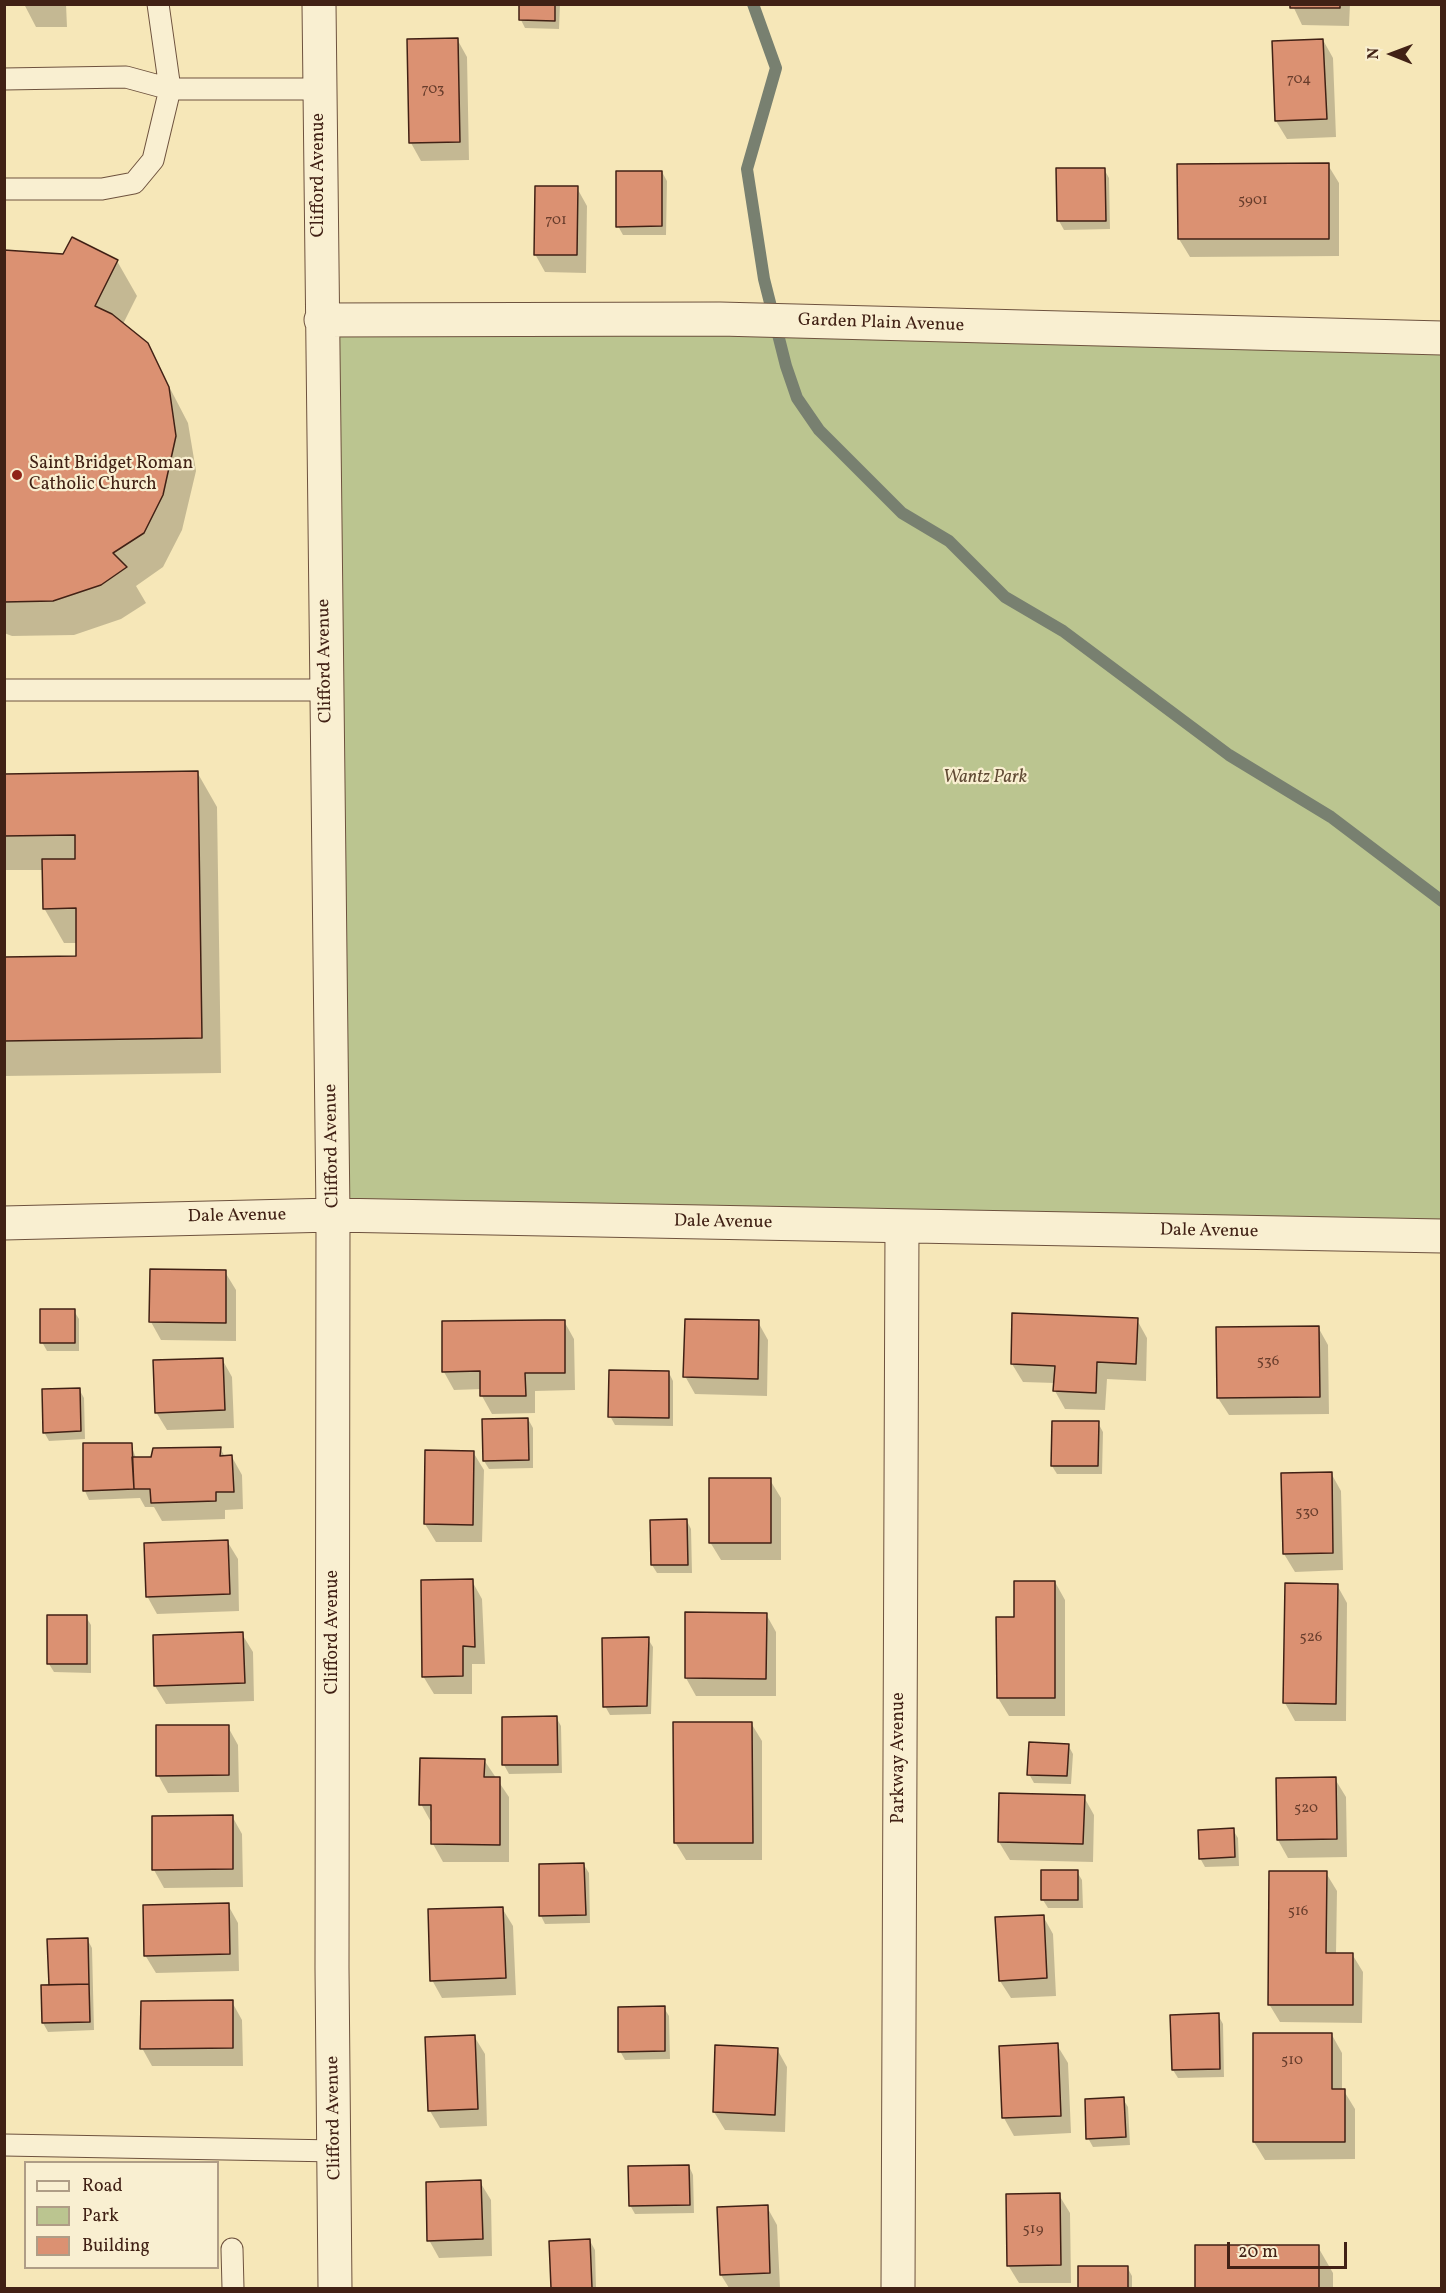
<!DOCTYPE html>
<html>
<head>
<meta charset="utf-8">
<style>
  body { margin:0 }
  #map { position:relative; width:1446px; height:2293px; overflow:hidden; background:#f6e7b8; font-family:Vollkorn,serif }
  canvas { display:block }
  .frame { position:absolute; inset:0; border:6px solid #412115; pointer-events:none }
  .legend { position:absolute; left:24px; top:2161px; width:195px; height:108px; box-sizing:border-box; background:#f9efd1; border:2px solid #af9d86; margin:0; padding:8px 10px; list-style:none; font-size:18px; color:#412115 }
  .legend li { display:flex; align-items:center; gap:12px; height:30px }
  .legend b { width:30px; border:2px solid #af9d86 }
  .north { position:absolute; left:1362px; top:24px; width:60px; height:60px; -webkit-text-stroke:4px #f9efd1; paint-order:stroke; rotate:271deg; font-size:16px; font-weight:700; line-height:24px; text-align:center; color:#412115 }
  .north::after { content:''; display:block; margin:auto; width:21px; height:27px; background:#412115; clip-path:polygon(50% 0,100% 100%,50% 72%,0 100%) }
  .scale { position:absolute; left:1227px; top:2242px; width:120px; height:27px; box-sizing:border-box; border:3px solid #412115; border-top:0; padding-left:8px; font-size:18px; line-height:21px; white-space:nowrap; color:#412115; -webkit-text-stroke:4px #f9efd1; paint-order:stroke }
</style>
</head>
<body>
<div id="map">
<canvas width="1446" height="2293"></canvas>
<div class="frame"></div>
<ul class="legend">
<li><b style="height:8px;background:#f9efd1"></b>Road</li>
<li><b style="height:16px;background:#bbc590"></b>Park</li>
<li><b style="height:16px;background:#db9172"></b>Building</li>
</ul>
<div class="north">N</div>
<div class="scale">20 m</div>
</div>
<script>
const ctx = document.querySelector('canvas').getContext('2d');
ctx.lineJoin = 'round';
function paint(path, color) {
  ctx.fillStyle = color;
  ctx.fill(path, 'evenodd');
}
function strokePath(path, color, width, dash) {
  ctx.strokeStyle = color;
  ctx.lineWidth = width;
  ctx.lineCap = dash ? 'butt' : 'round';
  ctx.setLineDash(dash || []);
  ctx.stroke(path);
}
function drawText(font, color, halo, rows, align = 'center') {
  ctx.font = font + ' Vollkorn,serif';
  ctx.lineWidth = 4.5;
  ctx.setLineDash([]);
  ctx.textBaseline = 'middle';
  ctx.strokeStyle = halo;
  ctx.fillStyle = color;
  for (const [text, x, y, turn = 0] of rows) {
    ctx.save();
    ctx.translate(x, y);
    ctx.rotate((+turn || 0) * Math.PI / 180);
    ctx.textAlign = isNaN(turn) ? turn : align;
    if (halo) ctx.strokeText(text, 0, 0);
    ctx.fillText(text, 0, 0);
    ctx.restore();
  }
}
paint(new Path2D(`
  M321 320 1441 339V1236L333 1215Z`), '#bbc590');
paint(new Path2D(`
  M24 4H66L67 27H36Z
  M521 4H560L559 29 525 28 521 20Z
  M1292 4H1350L1349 26 1302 25Z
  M457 39 467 57 469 160 421 161 411 143Z
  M1323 40 1333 58 1336 137 1287 139 1276 121Z
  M1328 165 1339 183V256L1190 257 1179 239Z
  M1104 169 1109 178 1110 229 1064 230 1059 221 1058 170Z
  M662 172 667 181 666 235H623L618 226Z
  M577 188 587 206 586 273 545 272 535 254Z
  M4 251 117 261 137 296 123 324 147 344 188 423 196 471 182 530 163 567 136 586 146 603 121 619 74 635 12 636 4 633Z
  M197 772 217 807 221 1073 4 1076V959L78 958V943H64L44 908V870H4V775Z
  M225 1272 236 1290V1341L161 1340 151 1322Z
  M74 1311 79 1319V1351H47L42 1342Z
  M1137 1320 1147 1338 1146 1381 1107 1379 1105 1410 1065 1409 1055 1391V1383L1023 1382 1012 1364Z
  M564 1321 574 1339 575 1390 535 1391V1413L492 1414 482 1396V1389L454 1390 444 1372Z
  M758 1322 768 1340 767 1396 695 1394 685 1376Z
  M1318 1327 1328 1345 1329 1414 1229 1415 1218 1398Z
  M222 1359 232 1377 234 1428 167 1430 156 1412Z
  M669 1373 673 1381V1426L615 1425 610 1416Z
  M79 1389 84 1398 85 1439 49 1441 44 1432Z
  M528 1419 533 1428V1468L489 1469 484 1461Z
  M1098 1423 1103 1432 1102 1474H1057L1052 1466Z
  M85 1444 131 1445 136 1458 220 1448 225 1457H232L242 1475 243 1509 225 1510V1519L162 1521 154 1507H145L140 1498 89 1500 85 1491Z
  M473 1452 484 1470 482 1542H436L425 1524Z
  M1331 1473 1341 1491 1343 1570 1295 1572 1284 1554Z
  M770 1480 781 1498V1560H721L710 1542Z
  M687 1521 691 1529 692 1573H657L652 1565Z
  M227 1541 238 1559 239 1611 157 1614 147 1596Z
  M472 1581 482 1599 485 1664H472V1694H434L423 1676Z
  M1055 1582 1065 1600V1716H1009L998 1698 1016 1618Z
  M1337 1585 1347 1603 1346 1721H1295L1285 1703Z
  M766 1614 776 1632V1696H696L686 1678Z
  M86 1617 91 1625V1673L54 1672 49 1664Z
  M242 1634 253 1652 254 1701 166 1704 155 1686Z
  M648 1639 653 1647 651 1714 610 1715 605 1706Z
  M556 1717 561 1726 562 1773 509 1774 504 1765Z
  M751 1723 762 1741V1860H686L675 1842Z
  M228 1727 238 1745 239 1792 168 1793 158 1775Z
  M1068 1745 1073 1754 1071 1784 1034 1783 1029 1774Z
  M484 1760 509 1797V1862H443L433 1844 431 1822 421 1804Z
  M1335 1779 1346 1797 1347 1857 1288 1858 1278 1840 1277 1780Z
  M1000 1795 1084 1797 1094 1815 1093 1862 1010 1860 999 1842Z
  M232 1816 242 1834 243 1887 164 1888 154 1870Z
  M1233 1830 1238 1838 1239 1866 1205 1867 1200 1858Z
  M584 1865 589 1873 590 1923 545 1924 541 1916Z
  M1077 1872 1082 1880 1083 1908H1048L1043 1900Z
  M1326 1873 1337 1891 1336 1954H1352L1363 1972 1362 2023 1280 2022 1269 2004Z
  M228 1905 238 1923 239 1971 156 1973 145 1955Z
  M502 1908 513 1926 516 1995 442 1998 432 1980Z
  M1043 1916 1053 1934 1056 1996 1011 1998 1000 1981Z
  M87 1939 92 1948 94 2030 48 2032 43 2023 42 1986H50Z
  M232 2002 242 2020 243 2066H152L142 2048Z
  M664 2008 669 2016 670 2059 625 2060 620 2051Z
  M1218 2015 1223 2024 1224 2077 1178 2078 1173 2070Z
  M1332 2035 1342 2053V2091H1344L1355 2109V2159L1265 2160 1254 2142Z
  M474 2036 485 2054 487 2126 440 2128 430 2111Z
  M1057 2045 1068 2063 1071 2133 1014 2136 1004 2118Z
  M777 2049 787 2067 785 2132 725 2130 714 2112Z
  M1123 2099 1128 2107 1130 2145 1093 2147 1088 2138Z
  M689 2166 693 2175 694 2213 635 2214 630 2205Z
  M480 2182 491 2200 492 2256 439 2258 429 2240Z
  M1059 2195 1070 2213 1071 2283H1019L1008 2265Z
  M767 2207 777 2225 780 2288H729L721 2275Z
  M590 2241 595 2250 596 2288H552L551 2242Z
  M1197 2247H1318L1333 2273V2288H1197Z
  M1127 2267 1132 2276V2288H1080V2268Z`), '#0003');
strokePath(new Path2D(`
  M753 4 776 68 747 169 764 279 786 366 797 398 819 430 902 513 949 541 1005 597 1063 631 1229 755 1331 817 1442 901`), '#788070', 12);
const building = new Path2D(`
  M519 4H555V21L519 20Z
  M1290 4H1340V8H1290Z
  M458 38 460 142 409 143 407 39Z
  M1323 39 1327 119 1275 121 1272 41Z
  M1329 163V239H1178L1177 164Z
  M1056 168H1105L1106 221H1057Z
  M616 171H662V226L616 227Z
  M535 186H578L577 255H534Z
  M72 237 118 260 95 306 112 314 148 343 169 387 176 436 163 495 144 533 113 553 127 567 101 585 53 601 4 602V250L63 254Z
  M198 771 202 1038 4 1041V957L76 956V908L43 909 42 859H75V835L4 836V774Z
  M150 1269 226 1270V1323L149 1322Z
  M40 1309H75V1343H40Z
  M1012 1313 1138 1318 1136 1364 1097 1362 1096 1393 1053 1391 1055 1366 1011 1364Z
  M685 1319 759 1320 758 1379 683 1377Z
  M545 1320H565V1373H525L526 1396H480V1371L442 1372V1321Z
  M1319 1326 1320 1397 1217 1398 1216 1327Z
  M223 1358 225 1410 155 1413 153 1360Z
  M609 1370 669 1371V1418L608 1417Z
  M80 1388 81 1431 43 1433 42 1389Z
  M528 1418 529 1460 483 1461 482 1419Z
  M1052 1421H1099L1098 1466H1051Z
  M83 1443H132L134 1489 83 1491Z
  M221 1447 220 1456 232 1455 234 1492H216V1501L151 1503 150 1489H134L132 1457H151L153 1448Z
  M425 1450 474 1451 473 1525 424 1524Z
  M1332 1472 1333 1553 1283 1554 1281 1473Z
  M709 1478H771V1543H709Z
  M687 1519 688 1565H651L650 1520Z
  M228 1540 230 1594 146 1597 144 1543Z
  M473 1579 475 1647 463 1646V1676L422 1677 421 1580Z
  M1014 1581H1055V1698H997L996 1617H1014Z
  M1285 1583 1338 1584 1336 1704 1283 1703Z
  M685 1612 767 1613 766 1679 685 1678Z
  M47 1615H87V1664H47Z
  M243 1632 245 1683 154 1686 153 1635Z
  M649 1637 647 1706 603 1707 602 1638Z
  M557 1716 558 1765H502V1717Z
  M673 1722H752L753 1843H674Z
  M156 1725H229V1775L156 1776Z
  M1029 1742 1069 1744 1067 1776 1027 1775Z
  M420 1758 485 1759 484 1777H500V1845L431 1844V1805H419Z
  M1336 1777 1337 1839 1277 1840 1276 1778Z
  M999 1793 1085 1795 1083 1844 998 1842Z
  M233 1815V1869L152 1870V1816Z
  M1234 1828 1235 1857 1199 1859 1198 1830Z
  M584 1863 586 1915 539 1916V1864Z
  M1041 1870H1078V1900H1041Z
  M1269 1871H1327L1326 1953H1353V2005H1268Z
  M229 1903 230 1954 144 1956 143 1905Z
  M503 1907 506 1978 430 1981 428 1909Z
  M1044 1915 1047 1978 999 1981 995 1917Z
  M88 1938 89 1984 49 1985 47 1939Z
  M89 1984 90 2022 42 2023 41 1985Z
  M233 2000V2048L140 2049 141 2001Z
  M665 2006V2051L618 2052V2007Z
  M1219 2013 1220 2069 1172 2070 1170 2015Z
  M1253 2033H1332V2089H1345V2142H1253Z
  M475 2035 478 2109 428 2111 425 2037Z
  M1058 2043 1061 2116 1002 2118 999 2046Z
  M715 2045 778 2048 775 2115 713 2112Z
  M1124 2097 1126 2137 1086 2139 1085 2099Z
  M689 2165 690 2205 629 2206 628 2166Z
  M481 2180 483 2239 427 2241 426 2182Z
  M1060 2193 1061 2265 1007 2266 1006 2194Z
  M768 2205 770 2273 720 2275 717 2207Z
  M590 2239 592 2288H551L549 2241Z
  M1195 2245H1319V2288H1195Z
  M1078 2266H1128V2288H1078Z`);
paint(building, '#db9172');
strokePath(building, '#412115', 1.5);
const lane = new Path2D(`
  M4 79 126 77 170 89H319
  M4 189H102L134 183 153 160 170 89 158 4
  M4 690H326
  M4 2145 336 2151
  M232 2249 233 2288`);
const street = new Path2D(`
  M319 4 333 1215 332 1968 335 2288
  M321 320 720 319 1442 338
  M4 1223 333 1215 1442 1236
  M898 2288 902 1227`);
strokePath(lane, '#6e523e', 23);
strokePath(street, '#6e523e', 35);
strokePath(lane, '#f9efd1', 21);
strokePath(street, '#f9efd1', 33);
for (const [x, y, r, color] of [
  [17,475,6,"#8f2418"]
]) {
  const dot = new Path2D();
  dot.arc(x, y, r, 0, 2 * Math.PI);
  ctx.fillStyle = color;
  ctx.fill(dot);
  strokePath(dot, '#f9efd1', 2);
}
drawText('15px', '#683d2c', null, [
  ["704",1299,80],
  ["703",433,90],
  ["5901",1253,201],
  ["701",556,221],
  ["536",1268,1362],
  ["530",1307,1513],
  ["526",1311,1638],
  ["520",1306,1809],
  ["516",1298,1912],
  ["510",1292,2061],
  ["519",1033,2230]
]);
drawText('18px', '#412115', '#f9efd1', [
  ["Clifford Avenue",320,175,-90],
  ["Garden Plain Avenue",881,324,2],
  ["Clifford Avenue",326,661,-91],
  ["Clifford Avenue",333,1146,-91],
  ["Dale Avenue",237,1217,-1],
  ["Dale Avenue",723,1223,1],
  ["Dale Avenue",1209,1232,1],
  ["Clifford Avenue",334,1632,-90],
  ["Parkway Avenue",900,1758,-90],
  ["Clifford Avenue",335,2118,-91]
]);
drawText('18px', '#412115', '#f9efd1', [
  ["Saint Bridget Roman",29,465],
  ["Catholic Church",29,486]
], 'left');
drawText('italic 18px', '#604a34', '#f9efd1', [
  ["Wantz Park",985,779]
]);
</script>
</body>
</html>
